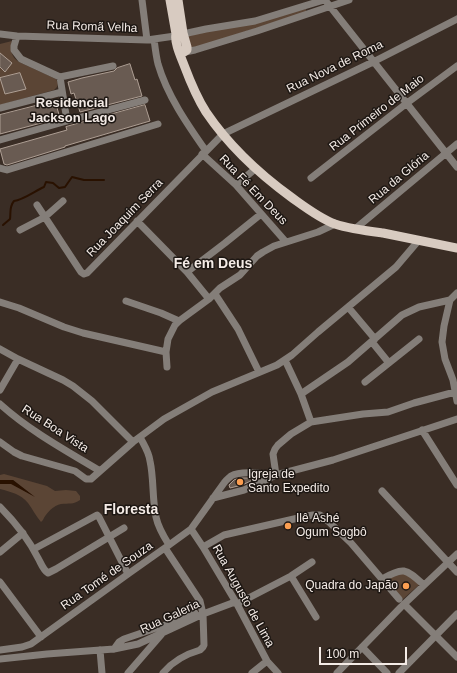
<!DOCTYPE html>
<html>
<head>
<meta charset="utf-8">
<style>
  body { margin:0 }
  #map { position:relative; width:457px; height:673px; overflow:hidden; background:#3a2d25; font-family:Helvetica,sans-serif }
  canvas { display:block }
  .scale { position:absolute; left:319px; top:647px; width:88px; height:18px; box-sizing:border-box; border:2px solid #f4ebe6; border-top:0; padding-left:5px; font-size:12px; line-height:14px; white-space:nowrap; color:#f4ebe6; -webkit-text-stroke:3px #1d1713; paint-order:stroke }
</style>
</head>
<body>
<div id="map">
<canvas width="457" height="673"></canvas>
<div class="scale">100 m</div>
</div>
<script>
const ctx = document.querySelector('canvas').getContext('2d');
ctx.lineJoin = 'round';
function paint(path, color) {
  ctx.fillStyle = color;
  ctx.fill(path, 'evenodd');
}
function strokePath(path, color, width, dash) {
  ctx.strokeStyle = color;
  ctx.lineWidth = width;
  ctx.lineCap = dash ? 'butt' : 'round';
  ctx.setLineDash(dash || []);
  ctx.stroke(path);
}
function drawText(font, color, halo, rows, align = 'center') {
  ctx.font = font + ' Helvetica,sans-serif';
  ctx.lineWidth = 3;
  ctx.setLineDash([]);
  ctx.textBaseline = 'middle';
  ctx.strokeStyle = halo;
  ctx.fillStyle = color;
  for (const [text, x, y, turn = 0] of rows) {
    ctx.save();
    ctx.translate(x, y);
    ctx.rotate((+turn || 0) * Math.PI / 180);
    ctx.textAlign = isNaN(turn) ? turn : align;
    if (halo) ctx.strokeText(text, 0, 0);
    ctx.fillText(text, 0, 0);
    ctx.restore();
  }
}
paint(new Path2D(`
  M306 9V12L191 49 188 34Z
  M12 41C10 50 11 57 19 62L56 79 58 83 57 87 54 90 0 105V44Z
  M4 474 47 486 55 491 66 490 76 491 80 496V500C73 505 69 503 61 504 54 505 46 513 43 520L41 522C36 516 33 510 28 503 21 494 11 492 0 489V484L11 483 32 495 13 480H0V475Z
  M405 572 420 584 403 599 386 580 393 574Z`), '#5b4535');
paint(new Path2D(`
  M0 480H13L35 497 11 484H0Z`), '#291100');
strokePath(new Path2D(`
  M3 225 10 219C11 212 9 207 14 201 23 200 35 191 44 187L46 182 53 183 59 188 65 187 72 177 84 180H104`), '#291100', 2);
const building = new Path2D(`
  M0 53 12 63 5 72 0 67Z
  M130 64 135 80 137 79 142 96 80 112 74 93 71 94 68 82 82 78 114 71 117 68Z
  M20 73 26 89 5 94 0 78Z
  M55 101 60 118 0 134V115Z
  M145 105 150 121 65 146V147L7 165 4 164 0 149 67 130 66 127Z
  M241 478H251V481L242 485 230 488 229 485 234 480Z`);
paint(building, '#695b52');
strokePath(building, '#ae9f94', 1);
strokePath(new Path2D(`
  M142 0 147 40
  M325 0 457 167
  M0 34 17 36 147 40 175 36
  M183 34 206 29 255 21 324 0
  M17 36 14 46V50L21 59 60 77 113 66
  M154 39C155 47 156 56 158 64 167 95 187 124 206 151
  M185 52 195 50 257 31 349 0
  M60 77 67 121
  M0 108 62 92
  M0 140 67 121 145 100
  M202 154 236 185 286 242
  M0 168 7 170 158 124
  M311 178 407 103 457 66
  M236 185 255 169
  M37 205 81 272 84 274 87 273 223 134 373 62 457 19
  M137 221 187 272 209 299
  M355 229 457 144
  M20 230 45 217 63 201
  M187 272 225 243 261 214
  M457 293 450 300 444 326 442 342 445 359 453 380 457 401
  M215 294 238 329 259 372
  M126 301 161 313 179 321
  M0 302 19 308 64 327 83 333 166 352
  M348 307 375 339
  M372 342 389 363
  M0 349 18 359 63 380 73 386 92 401 133 442
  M285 360 301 394 311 422
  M167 367 166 352 168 339 175 325 179 321 209 299 220 288 240 275 257 256 263 252 274 246 318 232 335 224
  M365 382 419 339
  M0 390 18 359
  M301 394 348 362 402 315 419 307 450 300
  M0 404C30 431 65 450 100 471
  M422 430 457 485
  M140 437C144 445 149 452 150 461 154 479 152 498 156 517 158 527 164 537 169 545
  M0 442 14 452 22 456 75 471 86 479H91L133 442 164 419 212 392 277 365 292 355 318 332 396 267 419 240
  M276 475 273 454 275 449 278 445 291 434 311 422 363 414 388 412 414 403 455 392
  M382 491 457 572
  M213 498 244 490 276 475 333 460 457 419
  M0 507C15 522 28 538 38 558 41 563 43 570 48 573L56 569 124 528
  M191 529 203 547 237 604 267 661 278 673
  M203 547 224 535 307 516 313 515H320L329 522 351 543 399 599
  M34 549 97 515 99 517 128 574
  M0 552 23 533
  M291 576 316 617
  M382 579C404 566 406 569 424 585
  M0 582 41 637
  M237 604 291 576 312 562
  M404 604 457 657
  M362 647 387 673
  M114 649 119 642 124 639 165 625 195 613
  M0 650 22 647 31 644 128 574 169 545 191 529 224 483C226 480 229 478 231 476 242 470 263 474 276 475
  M100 650 102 673
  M0 659 47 654 114 649 138 644 162 633 203 614 235 602
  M128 673 161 635
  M163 673C173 661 186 654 200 650L203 647 204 645 203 614 200 601 165 548
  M252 673 267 661
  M337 673 401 607 457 554
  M399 673 457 614`), '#847e79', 7);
strokePath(new Path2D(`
  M170 0 176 34C174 42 181 57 184 65 190 81 197 98 206 112 229 146 258 173 291 197 305 207 319 218 335 224 350 229 367 231 383 233 407 238 432 243 457 248
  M178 0 183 33 187 47V50L184 52 181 51 178 49`), '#d8cbc1', 9);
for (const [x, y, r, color] of [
  [240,482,4,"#fb9e51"],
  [288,526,4,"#fb9e51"],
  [406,586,4,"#fb9e51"]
]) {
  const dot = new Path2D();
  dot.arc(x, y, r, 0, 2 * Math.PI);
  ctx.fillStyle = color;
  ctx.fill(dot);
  strokePath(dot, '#1d1713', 1.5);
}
drawText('12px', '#f4ebe6', '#1d1713', [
  ["Rua Romã Velha",92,27,2],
  ["Rua Nova de Roma",335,67,-26],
  ["Rua Primeiro de Maio",377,113,-38],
  ["Rua da Glória",399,178,-40],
  ["Rua Fé Em Deus",253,190,46],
  ["Rua Joaquim Serra",125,218,-46],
  ["Rua Boa Vista",55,429,33],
  ["Rua Tomé de Souza",107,576,-35],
  ["Rua Augusto de Lima",243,596,61],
  ["Rua Galeria",170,617,-25]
]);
drawText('12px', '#f4ebe6', '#1d1713', [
  ["Igreja de",248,475],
  ["Santo Expedito",248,489],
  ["Ilê Ashé",296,519],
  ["Ogum Sogbô",296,533],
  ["Quadra do Japão",398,586,"right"]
], 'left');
drawText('bold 13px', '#f4ebe6', '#1d1713', [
  ["Residencial",72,103],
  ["Jackson Lago",72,118]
]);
drawText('bold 14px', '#f4ebe6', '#1d1713', [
  ["Fé em Deus",213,264],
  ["Floresta",131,510]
]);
</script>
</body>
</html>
